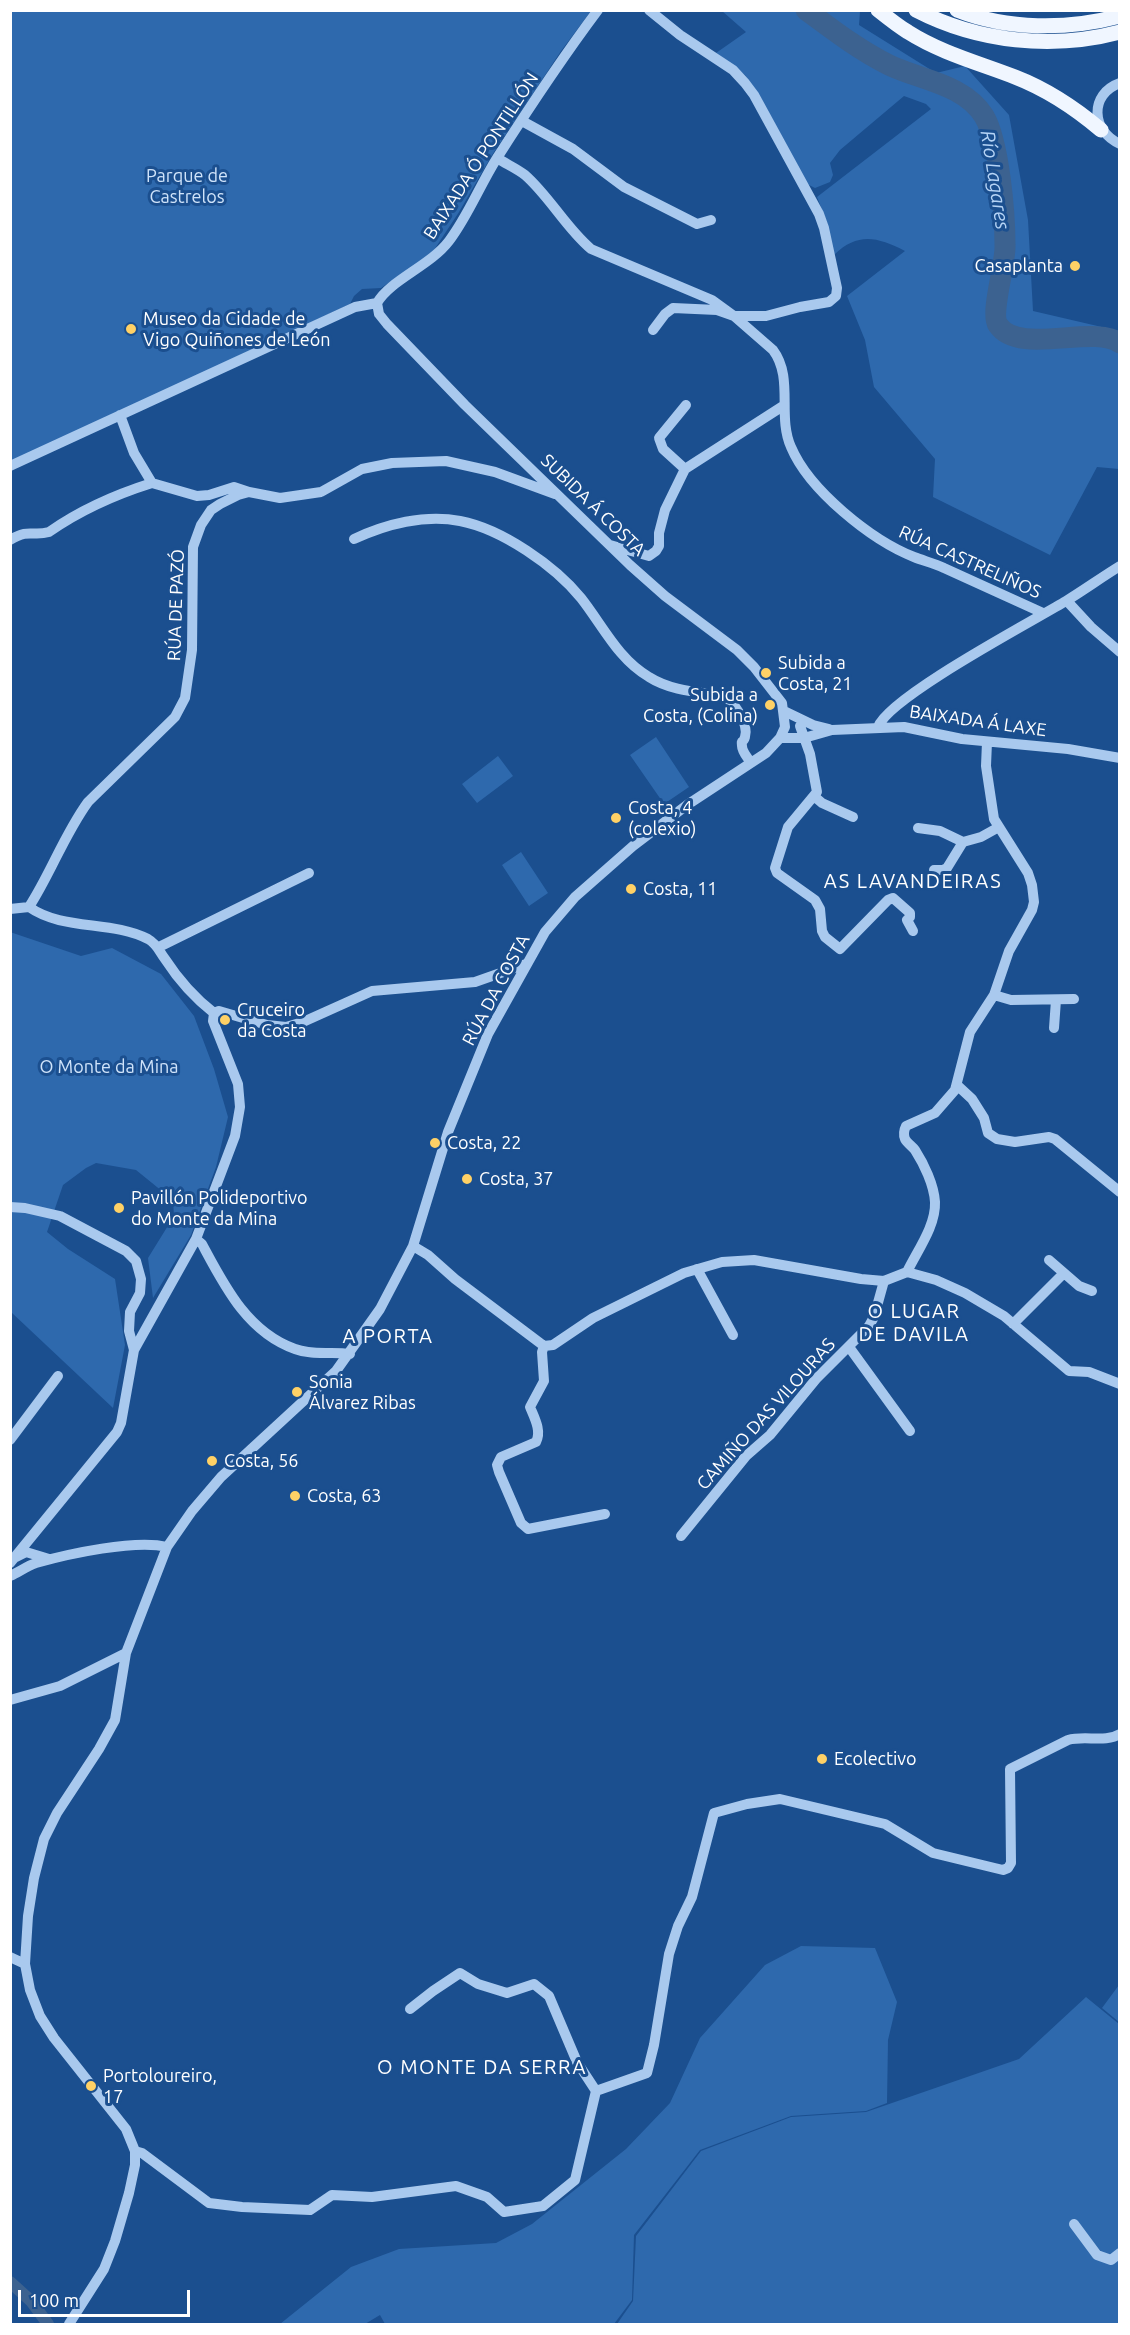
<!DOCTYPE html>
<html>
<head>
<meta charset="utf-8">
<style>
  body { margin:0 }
  #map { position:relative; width:1130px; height:2335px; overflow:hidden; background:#1b4f8f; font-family:Ubuntu,sans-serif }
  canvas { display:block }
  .frame { position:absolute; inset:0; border:12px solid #fff; pointer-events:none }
  .scale { position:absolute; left:18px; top:2290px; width:172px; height:27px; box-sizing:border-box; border:3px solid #fff; border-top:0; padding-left:8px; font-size:18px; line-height:21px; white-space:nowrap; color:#fff; -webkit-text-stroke:4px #1b4f8f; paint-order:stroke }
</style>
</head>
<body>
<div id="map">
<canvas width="1130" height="2335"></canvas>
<div class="frame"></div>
<div class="scale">100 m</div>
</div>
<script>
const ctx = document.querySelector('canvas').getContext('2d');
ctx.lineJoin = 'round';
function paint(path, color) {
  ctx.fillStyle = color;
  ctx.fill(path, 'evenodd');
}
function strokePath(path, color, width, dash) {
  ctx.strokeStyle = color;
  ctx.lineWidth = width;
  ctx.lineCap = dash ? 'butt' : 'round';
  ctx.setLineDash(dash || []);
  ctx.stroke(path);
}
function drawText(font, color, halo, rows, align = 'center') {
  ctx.font = font + ' Ubuntu,sans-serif';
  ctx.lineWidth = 6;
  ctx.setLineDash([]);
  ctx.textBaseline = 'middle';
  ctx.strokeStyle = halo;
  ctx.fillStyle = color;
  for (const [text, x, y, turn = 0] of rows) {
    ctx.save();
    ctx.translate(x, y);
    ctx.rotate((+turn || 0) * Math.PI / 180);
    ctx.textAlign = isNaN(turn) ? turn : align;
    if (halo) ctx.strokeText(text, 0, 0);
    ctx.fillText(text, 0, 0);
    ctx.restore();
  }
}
paint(new Path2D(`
  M11 11H591L561 51 492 155 459 212 432 253 381 288 362 289 354 296 350 304 11 462Z
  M722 11H860L859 25 936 73 965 66 1009 115 1028 220 1033 311 1119 331V469L1097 467 1050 555 933 497 935 459 874 387 865 340 847 296 905 251C877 237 858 232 834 255L827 222 817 197 931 109 926 104 904 96 840 150 830 163 833 175 830 182 815 188 807 184 760 96 745 75 716 53 746 32Z
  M656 737 689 787 664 804 630 755Z
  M498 756 513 776 477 803 462 784Z
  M521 852 548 893 529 906 502 865Z
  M10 932 81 956 112 948 161 974 194 1016 214 1069 228 1117 216 1167 191 1235 153 1298 148 1258 174 1216 173 1200 136 1170 96 1163 86 1168 63 1185 47 1232 68 1249 115 1279 125 1345 113 1408 11 1312Z
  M801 1946 875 1948 897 2002 888 2040 887 2103 866 2111 791 2116 700 2150 634 2235 632 2300 614 2324H385L380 2315 365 2324H280L351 2267 399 2249 496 2243 532 2224 626 2149 670 2103 700 2038 765 1965Z
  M1119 1985V2022L1102 2008Z
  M1086 1997 1119 2024V2324H617L633 2301 636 2236 701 2151 791 2117 866 2112 1019 2059Z`), '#2e69ad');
strokePath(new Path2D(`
  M10 2282 31 2301 48 2324`), '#3c6290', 12);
strokePath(new Path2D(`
  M806 10C833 30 859 50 889 65 920 80 964 84 984 116 999 141 1005 214 1005 245 1006 264 990 313 998 325 1019 356 1093 324 1120 343`), '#3c6290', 21);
strokePath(new Path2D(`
  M649 10 680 35 733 70 745 83 754 95 819 214 824 228 837 288 836 296 829 302 800 307 766 316H734L717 310 673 308 665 314 653 330
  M1120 83C1089 94 1091 131 1120 144
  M522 121 573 149 624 187 697 224 711 220
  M497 158C506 164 516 168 525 175 550 197 566 228 591 249L712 300 734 316 773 350C794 378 777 416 791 447 809 490 871 540 914 557 924 561 934 563 944 568 977 583 1010 598 1043 613
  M377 303C390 280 430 266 449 241 468 216 480 185 497 158 529 108 562 58 598 10
  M120 415 134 453 152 483 197 496 209 495 234 487 249 492
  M10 466 355 307 377 303
  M685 469 663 449 659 438 686 405
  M354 539C386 524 425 514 460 521 502 529 555 566 581 598 603 626 618 659 649 677 671 691 698 692 723 696 734 701 749 724 745 737 743 744 741 738 742 746 742 752 748 758 751 763
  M10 540C30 528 32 537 49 532 79 511 117 494 152 483
  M610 545 649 556 656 551 659 546V533L665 510 685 469 783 406
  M1067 601 1091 627 1120 652
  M784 711 813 725 829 729
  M800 726 810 754 817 792 788 827 775 868 777 873 815 900 820 909 822 931 825 937 840 949 888 900 893 898 910 913V917L907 920 913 931
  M878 727C889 697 1031 622 1066 601 1084 590 1102 577 1120 566
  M780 738H804L832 730 904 727 962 739 1068 749 1120 758
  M815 797 822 803 853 817
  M918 828 940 831 963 842 981 837 999 827
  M934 870H943L947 868 963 842
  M29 907C51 873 64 835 88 802L175 717 185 698 192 650 193 547 201 525 211 510 220 504 238 495 249 492 280 498 321 492 362 469 392 463 446 461 495 472 555 494
  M29 907C63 931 111 920 148 939 157 944 159 951 165 959 178 979 196 999 214 1013L219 1011 267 1025 286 1027 303 1022 372 991 475 982 526 964
  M10 909 29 907
  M159 947 309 873
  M994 995 1011 1000 1074 999
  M1054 1028 1056 1000
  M958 1086 972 1099 984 1118 988 1133 997 1139 1015 1142 1049 1137 1055 1139 1120 1192
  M10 1207 25 1208 60 1216 126 1251 136 1261 141 1279 140 1293 130 1312 129 1331 134 1350
  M196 1239 202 1244C224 1285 247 1332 295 1349 313 1356 332 1351 350 1354
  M413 1246 428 1255 455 1279 544 1346 553 1345 593 1318 684 1273 722 1262 754 1260 861 1279 884 1281 907 1272 936 1280 965 1293 1004 1316 1069 1371 1089 1372 1120 1384
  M1049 1260 1079 1286 1092 1291
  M697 1269 733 1335
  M907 1272C917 1251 936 1226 935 1202 934 1185 924 1164 915 1150 912 1146 907 1143 905 1139 903 1134 904 1130 906 1126L935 1113 955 1090 970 1032 994 995 1009 951 1032 910 1034 902 1032 885 1028 873 994 819 986 766 987 742
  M1013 1324 1064 1273
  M544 1346 542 1352 544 1381 530 1407C534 1417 542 1431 536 1442L501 1457 497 1465 499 1472 521 1523 528 1529 605 1514
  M849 1347 910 1431
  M10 1440 58 1376
  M681 1536 746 1456 770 1435 816 1379 869 1326 874 1317 884 1281
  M16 1557 26 1552 49 1559
  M10 1563 117 1432 121 1423 134 1350 196 1239 235 1136 240 1107 238 1084 213 1021 214 1013
  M10 1576C19 1572 27 1566 36 1563 68 1554 136 1539 167 1547
  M10 1700 60 1686 126 1653
  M10 1957 25 1964
  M410 2009 433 1991 460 1973 478 1984 507 1993 534 1984 549 1996 577 2062 596 2091
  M135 2151 142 2153 209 2203 242 2207 310 2210 332 2195 372 2197 456 2186 487 2197 504 2212 543 2206 575 2180 596 2091 647 2073 654 2045 669 1954 678 1926 692 1897 714 1813 747 1804 780 1799 885 1824 933 1853 1003 1870 1008 1868 1011 1863 1010 1769 1068 1740C1085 1735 1105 1743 1120 1734
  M1074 2224 1097 2255 1111 2260 1120 2253
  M69 2324 104 2269 115 2241 129 2193 135 2165V2151L126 2129 54 2038 40 2016 30 1990 25 1964 28 1916 34 1878 44 1839 57 1813 99 1749 115 1720 126 1653 167 1547 192 1511 221 1477 336 1371 380 1309 413 1246 448 1132 488 1034 545 932 575 897 633 846 687 805 766 753 780 738 785 727 782 703 754 667 737 650 665 596 630 565 465 405 387 324 379 314 377 303`), '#a9c9ee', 10);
strokePath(new Path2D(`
  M878 10C888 18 898 26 908 32 941 53 979 63 1015 77 1046 89 1075 108 1101 130
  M916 10C978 42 1052 50 1120 32
  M957 10C1008 30 1067 30 1120 16`), '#f0f6ff', 15);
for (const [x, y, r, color] of [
  [1075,266,6,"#ffd166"],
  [131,329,6,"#ffd166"],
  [766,673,6,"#ffd166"],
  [770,705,6,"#ffd166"],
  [616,818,6,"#ffd166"],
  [631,889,6,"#ffd166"],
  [225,1020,6,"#ffd166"],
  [435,1143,6,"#ffd166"],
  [467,1179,6,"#ffd166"],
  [119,1208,6,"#ffd166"],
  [297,1392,6,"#ffd166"],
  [212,1461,6,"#ffd166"],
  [295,1496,6,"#ffd166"],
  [822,1759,6,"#ffd166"],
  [91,2086,6,"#ffd166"]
]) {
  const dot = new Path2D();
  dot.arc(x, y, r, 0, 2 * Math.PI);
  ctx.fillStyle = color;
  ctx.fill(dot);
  strokePath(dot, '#1b4f8f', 2);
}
drawText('18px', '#fff', '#1b4f8f', [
  ["BAIXADA Ó PONTILLÓN",481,156,-57],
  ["SUBIDA Á COSTA",593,505,44],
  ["RÚA CASTRELIÑOS",970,562,24],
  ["RÚA DE PAZÓ",176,605,-88],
  ["BAIXADA Á LAXE",978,721,8],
  ["RÚA DA COSTA",496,990,-62],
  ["CAMIÑO DAS VILOURAS",766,1414,-48]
]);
drawText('18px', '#cfe3fa', '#1b4f8f', [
  ["Parque de",187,176],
  ["Castrelos",187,197],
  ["O Monte da Mina",109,1067]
]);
drawText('18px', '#fff', '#1b4f8f', [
  ["Casaplanta",1063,266,"right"],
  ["Museo da Cidade de",143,319],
  ["Vigo Quiñones de León",143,340],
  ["Subida a",778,663],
  ["Costa, 21",778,684],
  ["Subida a",758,695,"right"],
  ["Costa, (Colina)",758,716,"right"],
  ["Costa, 4",628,808],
  ["(colexio)",628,829],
  ["Costa, 11",643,889],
  ["Cruceiro",237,1010],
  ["da Costa",237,1031],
  ["Costa, 22",447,1143],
  ["Costa, 37",479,1179],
  ["Pavillón Polideportivo",131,1198],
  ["do Monte da Mina",131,1219],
  ["Sonia",309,1382],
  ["Álvarez Ribas",309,1403],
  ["Costa, 56",224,1461],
  ["Costa, 63",307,1496],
  ["Ecolectivo",834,1759],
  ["Portoloureiro,",103,2076],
  ["17",103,2097]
], 'left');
drawText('italic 20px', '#b5d3f5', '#1b4f8f', [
  ["Río Lagares",995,180,81]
]);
ctx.letterSpacing = '1.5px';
drawText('20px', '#fff', '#1b4f8f', [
  ["AS LAVANDEIRAS",913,881],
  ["O LUGAR",914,1311],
  ["DE DAVILA",914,1334],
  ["A PORTA",388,1336],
  ["O MONTE DA SERRA",482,2067]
]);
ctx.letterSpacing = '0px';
</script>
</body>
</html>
